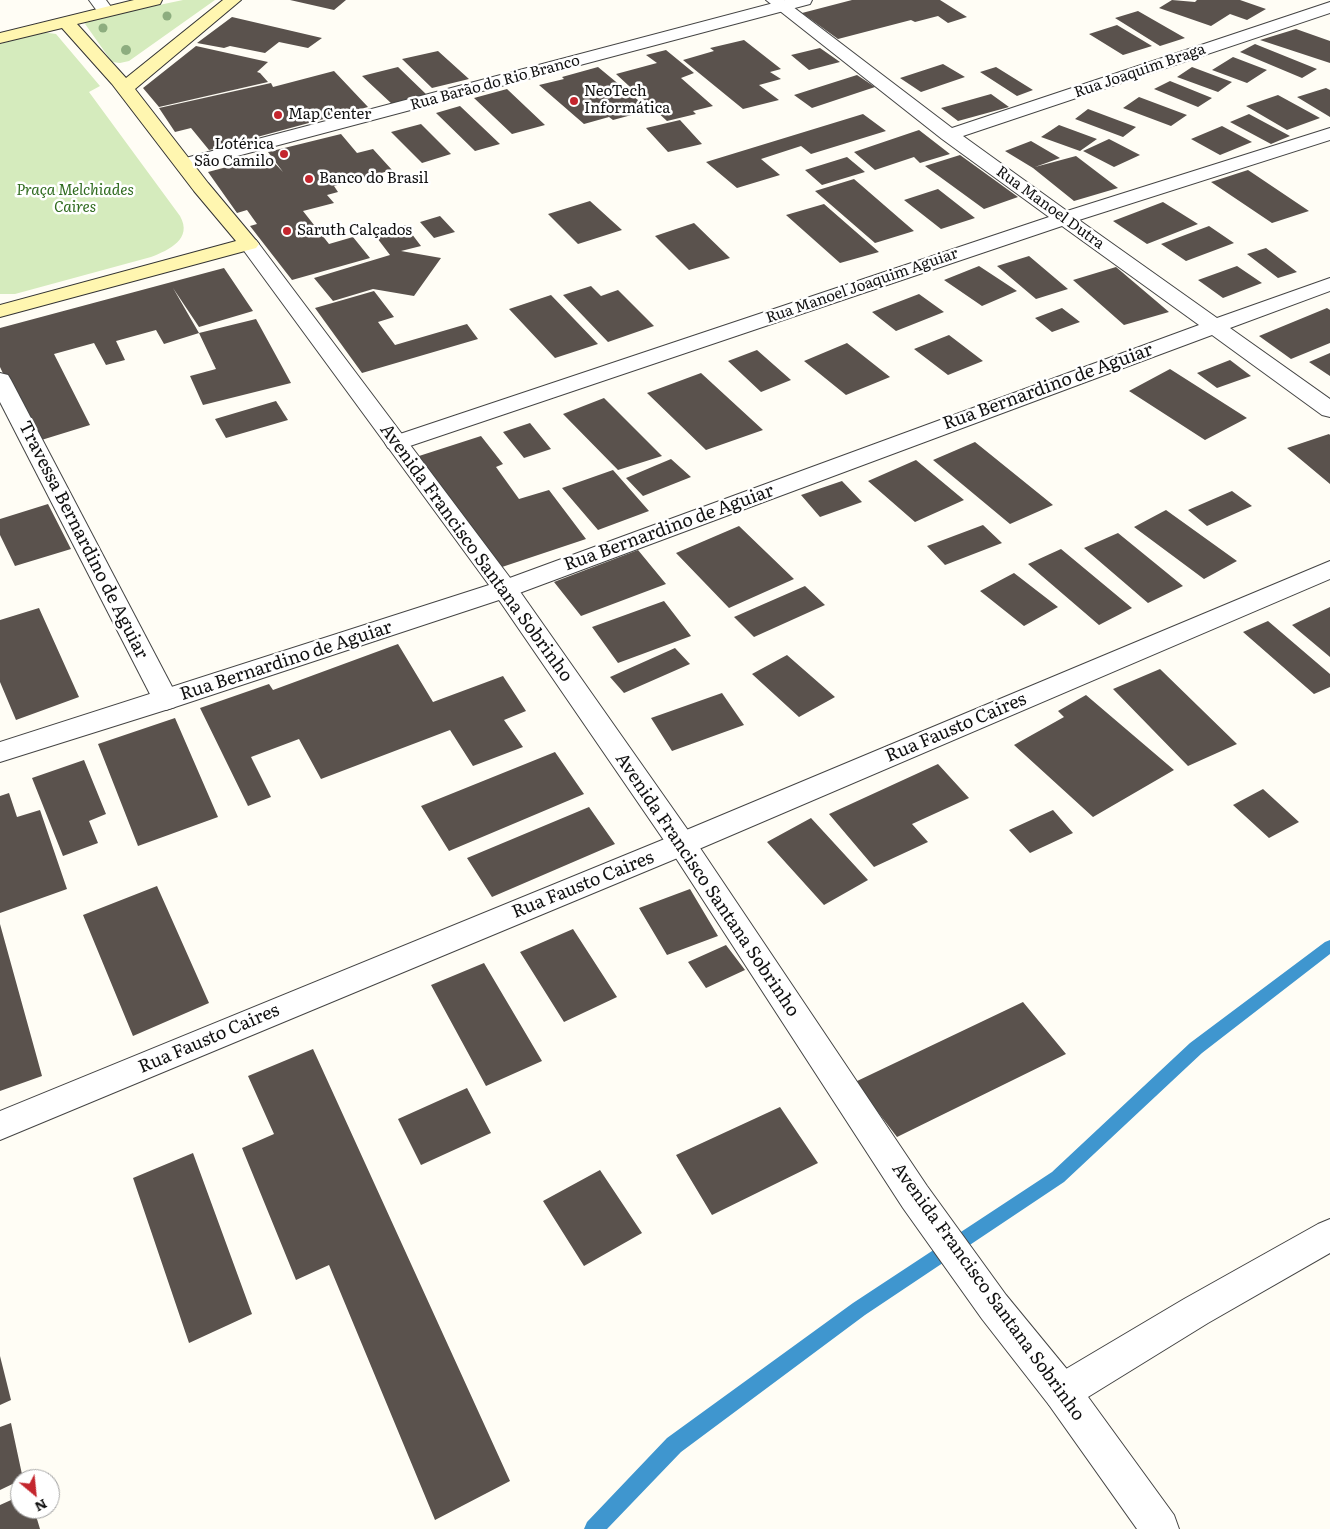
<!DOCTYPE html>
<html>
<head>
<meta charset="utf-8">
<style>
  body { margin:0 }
  #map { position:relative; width:1330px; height:1529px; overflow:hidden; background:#fffdf5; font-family:Literata,serif }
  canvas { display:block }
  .north { position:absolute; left:10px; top:1469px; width:50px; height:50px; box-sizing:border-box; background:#fff; border:1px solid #a0a0a0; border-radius:50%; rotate:152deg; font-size:14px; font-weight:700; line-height:20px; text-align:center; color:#111 }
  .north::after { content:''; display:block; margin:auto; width:18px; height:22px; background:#c4262e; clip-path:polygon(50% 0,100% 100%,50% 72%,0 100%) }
</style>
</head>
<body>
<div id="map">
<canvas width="1330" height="1529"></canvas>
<div class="north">N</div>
</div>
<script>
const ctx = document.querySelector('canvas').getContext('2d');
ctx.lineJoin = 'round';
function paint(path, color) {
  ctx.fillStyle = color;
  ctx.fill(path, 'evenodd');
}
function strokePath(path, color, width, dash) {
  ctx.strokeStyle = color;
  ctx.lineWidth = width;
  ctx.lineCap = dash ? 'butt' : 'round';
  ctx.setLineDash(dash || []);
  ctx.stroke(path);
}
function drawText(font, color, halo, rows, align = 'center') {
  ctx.font = font + ' Literata,serif';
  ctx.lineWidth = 5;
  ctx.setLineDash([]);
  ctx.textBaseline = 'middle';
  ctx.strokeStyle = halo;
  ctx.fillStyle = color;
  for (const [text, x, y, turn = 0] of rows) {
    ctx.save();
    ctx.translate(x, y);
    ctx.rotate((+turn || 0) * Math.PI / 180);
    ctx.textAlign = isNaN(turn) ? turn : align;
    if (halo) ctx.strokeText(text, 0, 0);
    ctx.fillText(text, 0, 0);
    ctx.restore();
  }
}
paint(new Path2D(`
  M183 0H215L129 61 120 63 112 62 83 21Z
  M42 32 56 34 100 86 89 92 180 216C193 239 169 250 151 257L15 294H0V44Z`), '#d5ebbd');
paint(new Path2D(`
  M1330 940V954L1202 1053 1064 1182 865 1315 681 1452 607 1529H584L587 1522 667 1438 853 1303 1052 1172 1190 1043 1325 942Z`), '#3f96cf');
paint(new Path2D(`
  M290 0H346L334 10Z
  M852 0H940L967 17 948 23 938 16 915 22 911 20 838 39 802 13Z
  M1172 0 1195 2 1197 0H1240L1266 9 1247 20 1230 14 1211 26 1159 8Z
  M1138 11 1185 38 1160 46 1115 18Z
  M232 17 322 38 308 48 279 42 265 53 230 46 224 48 197 43Z
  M1117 25 1152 46 1123 55 1089 34Z
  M1296 29 1330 41V63L1260 40Z
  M744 40 781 69 770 72 781 79 759 85 779 100 743 109 683 60 714 51 710 48Z
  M1255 44 1317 69 1302 78 1240 52Z
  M196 46 268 62 257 72 260 73 268 82 159 107 143 88Z
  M820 48 840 62 809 70 791 55Z
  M666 50 694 73 681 78 713 106 693 111 696 114 667 121 616 74 657 63 646 55Z
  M438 51 469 79 432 88 402 59Z
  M1233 57 1267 70 1247 83 1212 70Z
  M943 64 965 77 921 92 900 78Z
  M398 67 427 95 392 104 362 76Z
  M598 67 650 110 613 120 609 117 584 124 539 85 564 79 562 77Z
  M996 67 1033 90 1017 96 980 72Z
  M1192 67 1232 82 1218 92 1177 77Z
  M334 71 368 107 209 150 191 128 175 132 159 108 271 83 273 87Z
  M857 75 875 87 812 108 794 95Z
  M1170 81 1212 98 1198 107 1154 89Z
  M1326 88 1330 90V117L1297 97Z
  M507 89 545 125 512 134 474 98Z
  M991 94 1009 107 958 121 941 108Z
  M1278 95 1320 118 1287 130 1246 106Z
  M1139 97 1187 115 1171 126 1123 108Z
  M460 106 500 144 475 151 436 113Z
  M1088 109 1136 127 1123 137 1075 119Z
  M863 114 886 131 811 154 801 146 761 159 780 175 737 188 706 162Z
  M1249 114 1290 136 1271 144 1230 122Z
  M680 120 702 144 668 152 646 128Z
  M421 124 451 154 422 163 391 132Z
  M1059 125 1097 139 1080 151 1041 137Z
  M1222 126 1252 142 1220 155 1191 139Z
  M919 130 950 154 920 163 914 157 875 170 854 152Z
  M341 134 357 153 373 149 392 170 334 186 338 192 327 195 334 203 303 211 329 244 353 237 370 258 292 280 250 226 257 224 247 210 237 213 208 172 268 156 283 172 268 152Z
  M1109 139 1140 155 1114 167 1083 151Z
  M1031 141 1060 158 1035 167 1076 156 1118 188 1074 201 1033 168 1005 151Z
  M960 155 1018 197 984 209 925 166Z
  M847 157 865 172 822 185 805 170Z
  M1248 170 1309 211 1272 223 1211 182Z
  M854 179 914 231 875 243 815 191Z
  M938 189 975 218 941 229 904 200Z
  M590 201 622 230 578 244 548 214Z
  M1163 202 1198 224 1147 244 1113 221Z
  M824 204 879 252 840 263 786 215Z
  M440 216 455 232 434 238 420 222Z
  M694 223 730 258 689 270 655 236Z
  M405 225 421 246 401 251 441 258 414 296 373 289 333 301 314 278 390 255 374 234Z
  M1209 226 1234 243 1186 261 1161 244Z
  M1266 248 1297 272 1278 278 1247 254Z
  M1029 256 1068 289 1036 299 997 266Z
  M979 266 1017 291 982 306 944 280Z
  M1237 266 1262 283 1223 298 1198 280Z
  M1116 267 1169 312 1124 325 1073 280Z
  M224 268 253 311 199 327 173 288 199 333 164 344 156 330 116 341 125 360 106 365 94 343 54 354 90 425 35 442 0 367V328Z
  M591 286 601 296 618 290 654 326 608 342 563 295Z
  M374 291 394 317 378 322 395 345 467 324 478 339 362 373 315 308Z
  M919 294 944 312 896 331 872 312Z
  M551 295 598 344 555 358 509 309Z
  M1062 308 1080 322 1052 332 1035 318Z
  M1327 308 1330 310V343L1291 359 1259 336Z
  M256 319 291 383 203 405 190 376 216 369 199 333Z
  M949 335 983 361 948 375 914 349Z
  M847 343 890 377 846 395 804 361Z
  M757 350 791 380 761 392 728 361Z
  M1330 353V376L1309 362Z
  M1230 360 1251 376 1217 388 1197 373Z
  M1170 369 1247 418 1205 440 1129 391Z
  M701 373 763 430 706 450 647 393Z
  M604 398 662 456 618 470 563 414Z
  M276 401 288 420 226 438 215 419Z
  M530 423 551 449 524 458 503 432Z
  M1329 434 1330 435V484L1287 448Z
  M481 436 503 464 496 467 519 499 549 490 586 539 493 570 463 517 419 456Z
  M975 442 1053 505 1010 524 933 460Z
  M671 459 691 477 643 496 626 478Z
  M916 460 964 500 915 522 868 481Z
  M613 470 649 511 598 530 562 488Z
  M842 481 862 502 820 517 801 495Z
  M1232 491 1252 506 1207 526 1188 510Z
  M48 504 71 549 15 566 0 535V519Z
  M1166 510 1237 561 1204 579 1134 527Z
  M983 525 1002 543 945 565 927 546Z
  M739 526 794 579 729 608 676 553Z
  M1118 533 1183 586 1148 603 1084 548Z
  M1061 549 1132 608 1099 625 1028 564Z
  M638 550 666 584 581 616 554 582Z
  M1014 573 1058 607 1024 626 980 591Z
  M805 586 825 605 754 637 734 617Z
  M664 601 691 636 618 663 592 627Z
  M1330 607V657L1292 625Z
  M39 608 79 697 16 720 0 682V620Z
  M1268 621 1330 674V687L1314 694 1243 632Z
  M398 644 433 702 503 676 526 711 504 720 523 747 473 766 450 730 321 779 299 739 251 757 271 797 248 806 200 708 269 684 273 690Z
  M675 648 690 664 624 693 610 677Z
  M787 655 835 697 799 717 752 674Z
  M1160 669 1237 744 1188 766 1113 689Z
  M722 693 744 725 672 751 651 718Z
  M1086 695 1174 770 1093 817 1014 745 1064 717 1058 711Z
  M175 718 218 817 138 846 98 744Z
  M555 752 584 794 449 851 421 806Z
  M84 760 106 814 89 821 98 843 63 856 32 778Z
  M938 764 969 798 912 824 928 842 874 867 829 814Z
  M1263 789 1299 822 1269 838 1233 805Z
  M9 793 17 817 40 810 67 889 0 913V796Z
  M589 807 615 844 492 897 467 858Z
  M1053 810 1073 833 1030 853 1009 830Z
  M811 818 868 880 824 905 767 842Z
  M157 886 209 1003 133 1036 83 915Z
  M690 889 718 936 667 955 639 908Z
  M0 924 42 1076 0 1091Z
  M573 929 617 997 564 1022 520 952Z
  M726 945 745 970 706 988 688 962Z
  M484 963 542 1061 486 1086 431 985Z
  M1023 1002 1066 1054 897 1137 855 1082Z
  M313 1049 510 1481 435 1520 329 1265 296 1280 242 1148 274 1134 248 1076Z
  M467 1088 491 1133 421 1165 398 1119Z
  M780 1107 818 1163 712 1215 676 1155Z
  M193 1153 252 1314 189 1343 133 1178Z
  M600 1170 642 1233 584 1266 543 1201Z
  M0 1356 11 1400 0 1405Z
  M11 1423 23 1479 0 1490V1427Z
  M20 1496V1509H34L40 1529H0V1505Z`), '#5a524d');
const pedestrian = new Path2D(`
  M0 373 8 375 11 380 179 700 175 707 166 710 157 707 153 700 0 402Z`);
const minor = new Path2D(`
  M89 0H106L114 11 112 15H100Z
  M766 0H784L952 128 1330 2V13L963 136 1067 211 1330 128V140L1079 220 1217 318 1330 278V291L1230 328 1330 399V417L1322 415 1212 335 514 595 505 597 496 595 492 589 496 583 1199 325 1062 226 404 448 396 450 388 448 385 443 388 438 1049 217 942 139Z
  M1330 561V579L692 852 0 1140V1111L672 836Z
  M1330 1219V1253L1208 1323 1075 1405 1062 1410 1049 1405 1044 1392 1049 1379 1184 1299 1318 1224Z`);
const tertiary = new Path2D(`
  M785 0H812L810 4 192 168 185 170 178 168 176 164 178 160Z
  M249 238 256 240 514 583 692 836 927 1186 1006 1295 1075 1379 1174 1515 1179 1529H1137L1049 1405 982 1319 903 1208 672 852 499 600 175 707 0 762V742L489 585 239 244 242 240Z`);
const secondary = new Path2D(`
  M134 0H162L160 4 77 24 126 78 223 0H241L135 89 208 183 259 244 256 248 0 317V305L236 241 194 191 112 84 62 28 0 43V33Z`);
strokePath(pedestrian, '#444', 2);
strokePath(minor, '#444', 2);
strokePath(tertiary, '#444', 2);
strokePath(secondary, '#333', 2);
paint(pedestrian, '#fff');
paint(minor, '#fff');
paint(tertiary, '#fff');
paint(secondary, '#fff6b0');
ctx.fillStyle = '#8dad7f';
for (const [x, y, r] of [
  [167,16,4.5],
  [103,28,4.5],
  [126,50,5]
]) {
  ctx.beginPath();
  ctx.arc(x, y, r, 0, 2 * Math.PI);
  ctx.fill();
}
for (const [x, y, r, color] of [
  [574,101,5,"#c4262e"],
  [278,115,5,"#c4262e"],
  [284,154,5,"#c4262e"],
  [309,179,5,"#c4262e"],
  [287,231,5,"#c4262e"]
]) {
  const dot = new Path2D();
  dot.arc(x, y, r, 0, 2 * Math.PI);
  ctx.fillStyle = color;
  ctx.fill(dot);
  strokePath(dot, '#fff', 2);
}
drawText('15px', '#111', '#fff', [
  ["Rua Joaquim Braga",1140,71,-19],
  ["Rua Barão do Rio Branco",495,83,-15],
  ["Rua Manoel Dutra",1050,208,36],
  ["Rua Manoel Joaquim Aguiar",862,286,-19]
]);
drawText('15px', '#111', '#fff', [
  ["NeoTech",584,92],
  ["Informática",584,109],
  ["Map Center",288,115],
  ["Lotérica",274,145,"right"],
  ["São Camilo",274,162,"right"],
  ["Banco do Brasil",319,179],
  ["Saruth Calçados",297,231]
], 'left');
drawText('italic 15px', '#2f6b1f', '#fff', [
  ["Praça Melchiades",75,191],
  ["Caires",75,208]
]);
drawText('18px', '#111', '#fff', [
  ["Rua Bernardino de Aguiar",1048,387,-20],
  ["Rua Bernardino de Aguiar",669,528,-20],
  ["Travessa Bernardino de Aguiar",83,540,63],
  ["Avenida Francisco Santana Sobrinho",476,553,54],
  ["Rua Bernardino de Aguiar",286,661,-18],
  ["Rua Fausto Caires",956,728,-23],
  ["Rua Fausto Caires",583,885,-22],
  ["Avenida Francisco Santana Sobrinho",707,885,56],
  ["Rua Fausto Caires",209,1039,-23],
  ["Avenida Francisco Santana Sobrinho",988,1292,54]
]);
</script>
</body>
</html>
